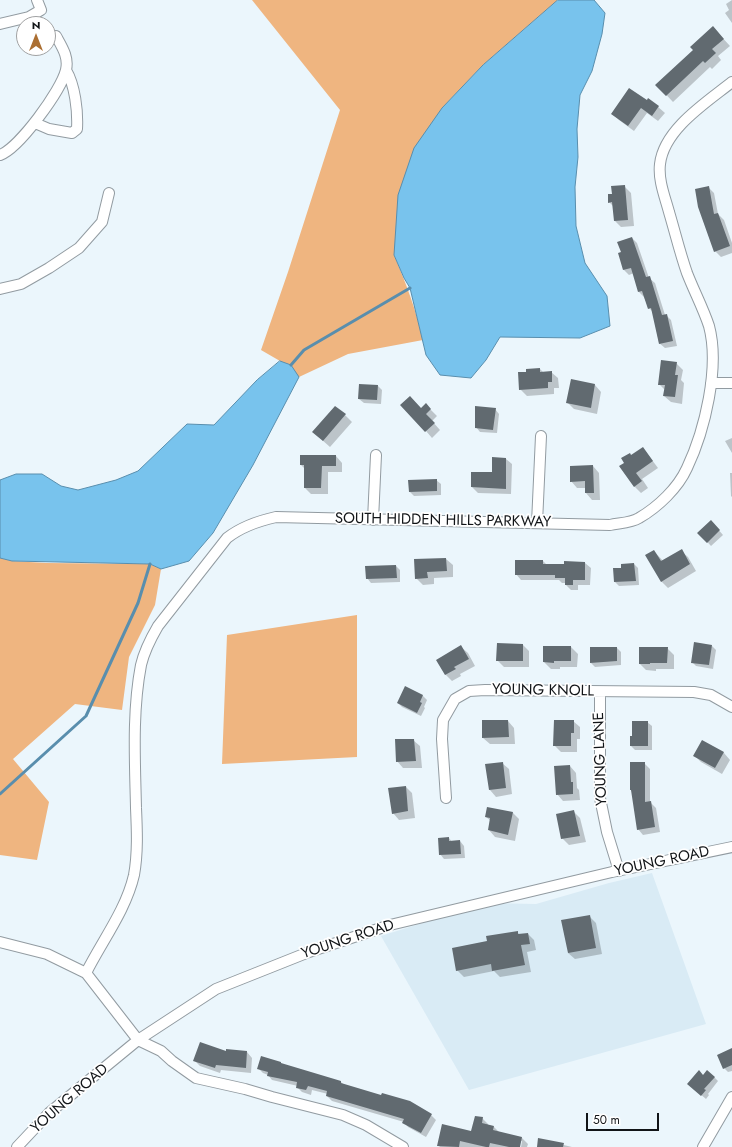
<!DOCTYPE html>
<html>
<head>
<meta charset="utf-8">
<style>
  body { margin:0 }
  #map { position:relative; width:732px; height:1147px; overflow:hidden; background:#ebf6fc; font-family:Jost,sans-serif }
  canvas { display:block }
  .north { position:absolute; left:16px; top:16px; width:40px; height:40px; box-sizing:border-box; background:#fff; border:1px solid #a0a1a2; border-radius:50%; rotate:0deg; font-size:11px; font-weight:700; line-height:16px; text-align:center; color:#111417 }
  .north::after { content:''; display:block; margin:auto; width:14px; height:18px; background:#ab6f32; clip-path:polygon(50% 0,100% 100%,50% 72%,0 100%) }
  .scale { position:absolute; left:586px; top:1113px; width:73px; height:18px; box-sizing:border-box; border:2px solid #111417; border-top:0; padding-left:5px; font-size:12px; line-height:14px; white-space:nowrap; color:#111417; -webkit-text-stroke:3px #fff; paint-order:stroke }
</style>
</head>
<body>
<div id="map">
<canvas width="732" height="1147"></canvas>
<div class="north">N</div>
<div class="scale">50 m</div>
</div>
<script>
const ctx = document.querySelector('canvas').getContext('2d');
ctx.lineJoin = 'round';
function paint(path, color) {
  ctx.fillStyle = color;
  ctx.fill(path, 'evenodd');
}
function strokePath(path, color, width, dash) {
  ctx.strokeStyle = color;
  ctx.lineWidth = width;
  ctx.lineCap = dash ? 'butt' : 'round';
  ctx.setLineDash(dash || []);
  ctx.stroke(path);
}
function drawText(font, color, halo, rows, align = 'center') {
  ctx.font = font + ' Jost,sans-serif';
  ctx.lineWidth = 3.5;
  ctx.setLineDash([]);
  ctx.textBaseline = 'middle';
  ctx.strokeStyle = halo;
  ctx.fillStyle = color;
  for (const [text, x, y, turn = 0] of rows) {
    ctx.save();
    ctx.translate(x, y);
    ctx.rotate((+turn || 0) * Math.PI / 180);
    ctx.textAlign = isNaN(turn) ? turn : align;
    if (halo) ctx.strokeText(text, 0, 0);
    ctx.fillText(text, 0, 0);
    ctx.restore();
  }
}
paint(new Path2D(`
  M652 873 706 1024 469 1090 381 936 486 903 536 904 609 883Z`), '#d9ebf5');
paint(new Path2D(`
  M252 0H558L483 65 442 108 394 255C406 283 416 310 423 340L348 354 299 377 280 361 261 350 288 272 340 110Z
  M0 558 12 561 46 563 150 564 161 569 155 605 129 657 122 710 75 704 13 759 49 802 37 860 0 855Z
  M357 615V757L222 764 227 635Z`), '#efb580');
const water = new Path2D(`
  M558 0H594L605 13 602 34 592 71 580 95 577 129 578 157 575 187 576 226 585 263 607 296 610 326 580 338 500 337 486 360 471 378 440 375 426 355 410 288 404 278 394 255 398 195 414 148 442 108 483 65Z
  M280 361 291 365 299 377 253 465 213 533 189 561 161 569 150 564 12 561 0 558V480L16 474H42L61 486 78 490 116 480 138 471 187 424 214 425 257 380Z`);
paint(water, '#78c3ed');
strokePath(water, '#598ead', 1);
paint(new Path2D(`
  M732 0V23L725 13 729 10 726 4Z
  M719 34 730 46 718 56 721 60 712 69 710 67 673 102 657 85Z
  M649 99 665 113 658 121 647 113 634 131 619 120 613 114Z
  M624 186 631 193 634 226 621 227 615 221 613 206 609 202 613 195Z
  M708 187 714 193 718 214 724 220 732 243V253L721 257 715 251Z
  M632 238 637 243 649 278 655 283 665 315H666L671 320 677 346 665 348 659 343 653 312 649 308 644 297 639 292 634 273 629 275 624 270 619 254 622 253Z
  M676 363 683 370 681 380 684 383 682 404 671 402 664 396 665 390 659 384Z
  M540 369 543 372H551L558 378 559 388H554V394L527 396 520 389 527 373Z
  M572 381 595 385 601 392 597 414 574 409 567 402Z
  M378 386 382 390 381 404 364 403 359 399Z
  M426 405 437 416 432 421 440 430 432 438 426 431 421 409Z
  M495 409 499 414 497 433 480 432 476 427Z
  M345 415 352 422 330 447 313 432Z
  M732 438V453L725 441Z
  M643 448 658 468 642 479 648 488 641 493 635 487 620 467Z
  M336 456 342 463V472H328V494H311L305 488V469L301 465Z
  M493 458 506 459 512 464 511 494 478 493 472 487 493 473Z
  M593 466 599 473 600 500H592L586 493V488H577L571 481Z
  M730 473H732V497L731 496Z
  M436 480 441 484V495L414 496 410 492Z
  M711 521 723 535 711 546 699 533Z
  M654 551 663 561 681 551 688 557 696 571 668 588 661 581Z
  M446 559 453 565V577L434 578V584L423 585 416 578Z
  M543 561 547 565H565V562L585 563 591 568 590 585H578V590H571L566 585V583H562L559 580H521L516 574Z
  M634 564 638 568 639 585 619 586 615 582 622 569Z
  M396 566 400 570V582L371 583 367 578Z
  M523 645 529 651V667H504L497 660Z
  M712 646 716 650 713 669 696 666 692 662Z
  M461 647 468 653 475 666 460 674 461 676 452 681 445 674Z
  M571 647 578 654 577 667H560V669H551L544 662Z
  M591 648H617L621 652V665L595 667 591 663Z
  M667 648 674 655V669H656V671L646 670 640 664Z
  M406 688 423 696 427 700 424 707 425 708 421 716 402 707 398 703Z
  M508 721 514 728 515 744H490L483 738Z
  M573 721 580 727V739H577V752H561L554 745Z
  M647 722 652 726V750H635L631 746Z
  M413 740 420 746 422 768H403L397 761Z
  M702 741 724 753 730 760 722 774 701 762 694 755Z
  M502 763 509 769 512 794 496 797 490 790 486 765Z
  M644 763 650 769V802L656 808 660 832 643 835 638 829 632 792 631 790Z
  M570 766 576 773 577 788 579 790 580 800 563 801 557 794Z
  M406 787 412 793 415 818 399 820 393 813Z
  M574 812 580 818 586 842 569 845 562 838Z
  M513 813 519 819 515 841 495 837 489 830 491 821 486 817Z
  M449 838 452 842 460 841 464 846 465 858 444 859 440 854 439 839Z
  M589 916 596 923 602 954 575 959 568 953Z
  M517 932 520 935 528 934 534 940 536 950 527 952 531 972 500 977 494 971 464 977 457 970 488 942Z
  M732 1049V1071L728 1072 724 1068Z
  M247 1052 252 1058 251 1073 221 1070 220 1073 200 1066 195 1061 227 1053Z
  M281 1063 283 1065 341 1082 343 1084 431 1115 436 1120 426 1137 408 1127 404 1122 332 1101 327 1096 328 1094 312 1090 311 1095 302 1092 297 1087 298 1086 272 1080 268 1075 263 1073 258 1068Z
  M704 1076 714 1077 718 1081 708 1094 709 1095 706 1099 693 1088Z
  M482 1118 488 1124V1126L494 1127 499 1132 522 1138 528 1144 527 1147H521L522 1141H520L519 1147H440L438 1145 472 1132Z
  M539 1139 572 1147H538Z`), '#0003');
strokePath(new Path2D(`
  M291 365 304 350 410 288
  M0 794 86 716 138 603 150 564`), '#598ead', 3);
paint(new Path2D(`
  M713 26 724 39 712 49 716 53 705 63 703 61 666 96 655 85 693 50 690 47Z
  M629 88 647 100 648 98 659 106 652 116 641 108 628 126 611 114Z
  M625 185 628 220 614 221 612 202 608 203V194H612L611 186Z
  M709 186 714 214 718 213 730 246 714 252 698 207 695 189Z
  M632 237 646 277 650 276 662 315 667 314 673 341 659 344 651 308 648 309 642 291 638 292 631 268 623 270 618 253 621 252 617 242Z
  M661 360 677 362 675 375H678L675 397 663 396 665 385H658Z
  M540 368V372L552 371V382H548V388L519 390 518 372H526V369Z
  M571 379 595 384 591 408 566 403Z
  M359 384 378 385 377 400 358 399Z
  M410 396 421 408 426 403 431 409 426 414 435 423 425 432 400 405Z
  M335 406 346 414 323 441 312 432Z
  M475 406 496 408 493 430 475 428Z
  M643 447 653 461 636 473 642 481 634 487 619 466 624 463 621 458 630 453 631 455Z
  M300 455H336V466H322L321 488H304V465H300Z
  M492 457 506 458V489L471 487V472H492Z
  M593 465 594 493H585V481L570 482V466Z
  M437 479V491L409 492 408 480Z
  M711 520 720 530 707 543 697 533Z
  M682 549 690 564 661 582 645 555 654 550 661 561Z
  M446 558 447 571 427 572 428 578 415 579 414 559Z
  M515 560H543V564H564V561L585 562V580H573V585H565V578H555V575H515Z
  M634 563 636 581 614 582 613 568H621V564Z
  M396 565 397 578 366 579 365 566Z
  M694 642 712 645 709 665 691 663Z
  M497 643 523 644V661H496Z
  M461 645 469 659 454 667 456 669 445 675 436 660Z
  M543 646H571V661H554V663L543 662Z
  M590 647H617V661L590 663Z
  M639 647H668L667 663H650V664H639Z
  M405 686 423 695 420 702 422 703 417 713 397 703Z
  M482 720H508L509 737 482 738Z
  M554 720H574V733H571V746H553Z
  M632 721H648V746H630V736H632Z
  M395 739H414L416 761 396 762Z
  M702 740 724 752 715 768 693 756Z
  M503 762 506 788 489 790 485 764Z
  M630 762H645V802L651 801 655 827 637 830 631 790H630Z
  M570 765 571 782H573V794L556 795 554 766Z
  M406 786 408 811 392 814 388 788Z
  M487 807 513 812 508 835 488 830 490 818 485 817Z
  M574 810 580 836 561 839 556 814Z
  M449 837V841L460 840 461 854 439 855 438 838Z
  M590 915 596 948 568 953 561 920Z
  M518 931V934L528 933 530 944 521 945 525 965 492 971 491 964 456 971 452 948 487 941 486 936Z
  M200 1042 226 1051V1049L247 1051 246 1068 216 1065 215 1068 193 1061Z
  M732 1048V1065L723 1069 717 1055Z
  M261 1056 281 1062V1063L341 1081V1083L381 1095 382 1093 410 1101 432 1114 421 1133 402 1123 404 1119 326 1096 327 1091 308 1086 306 1090 296 1088 297 1082 267 1076 268 1072 257 1069Z
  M699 1070 703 1075 707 1070 715 1077 704 1089 706 1090 701 1096 687 1084Z
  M475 1116 483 1117 482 1123 494 1126 493 1130 522 1137 520 1147H509L490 1143 489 1147H486L460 1141 459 1147 437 1146 442 1124 471 1131Z
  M538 1138 564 1143 563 1147H537Z`), '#616a70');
const minor = new Path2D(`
  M0 24 29 17 41 10 37 0
  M35 123 49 129 72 133 77 129C78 111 75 85 66 70
  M0 155C19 148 61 91 66 70 69 57 62 47 56 36
  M0 289 21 284 49 268 79 248 102 222 109 193
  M711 383H732
  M373 520 376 455
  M537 523 541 436
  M600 692V798L607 832 619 871
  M446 798 442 739 443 720 455 699 469 691 485 690 694 692 711 695 732 707
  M0 942 47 954 86 973 138 1040 161 1051 172 1061 196 1078 245 1089 272 1097 343 1115 366 1125 403 1147
  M86 973C102 941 126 910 134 875 138 853 137 830 136 808 135 761 132 712 141 665 144 652 151 638 158 626L227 538C241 527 258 521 276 517L610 525C619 523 631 523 639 518 658 507 678 488 687 468 705 430 720 367 709 326 703 308 694 291 687 273 680 253 675 232 669 212 665 197 658 180 660 164 664 129 707 102 732 82
  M17 1147 49 1113 138 1040 216 989 309 952 390 925 612 872 732 847
  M703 1147 732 1097`);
strokePath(minor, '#929ba1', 12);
strokePath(minor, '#fff', 10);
drawText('15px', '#111417', '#fff', [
  ["SOUTH HIDDEN HILLS PARKWAY",443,521,1],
  ["YOUNG KNOLL",543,691,1],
  ["YOUNG LANE",601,759,-92],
  ["YOUNG ROAD",662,862,-12],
  ["YOUNG ROAD",348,940,-18],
  ["YOUNG ROAD",70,1099,-41]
]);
</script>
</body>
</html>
